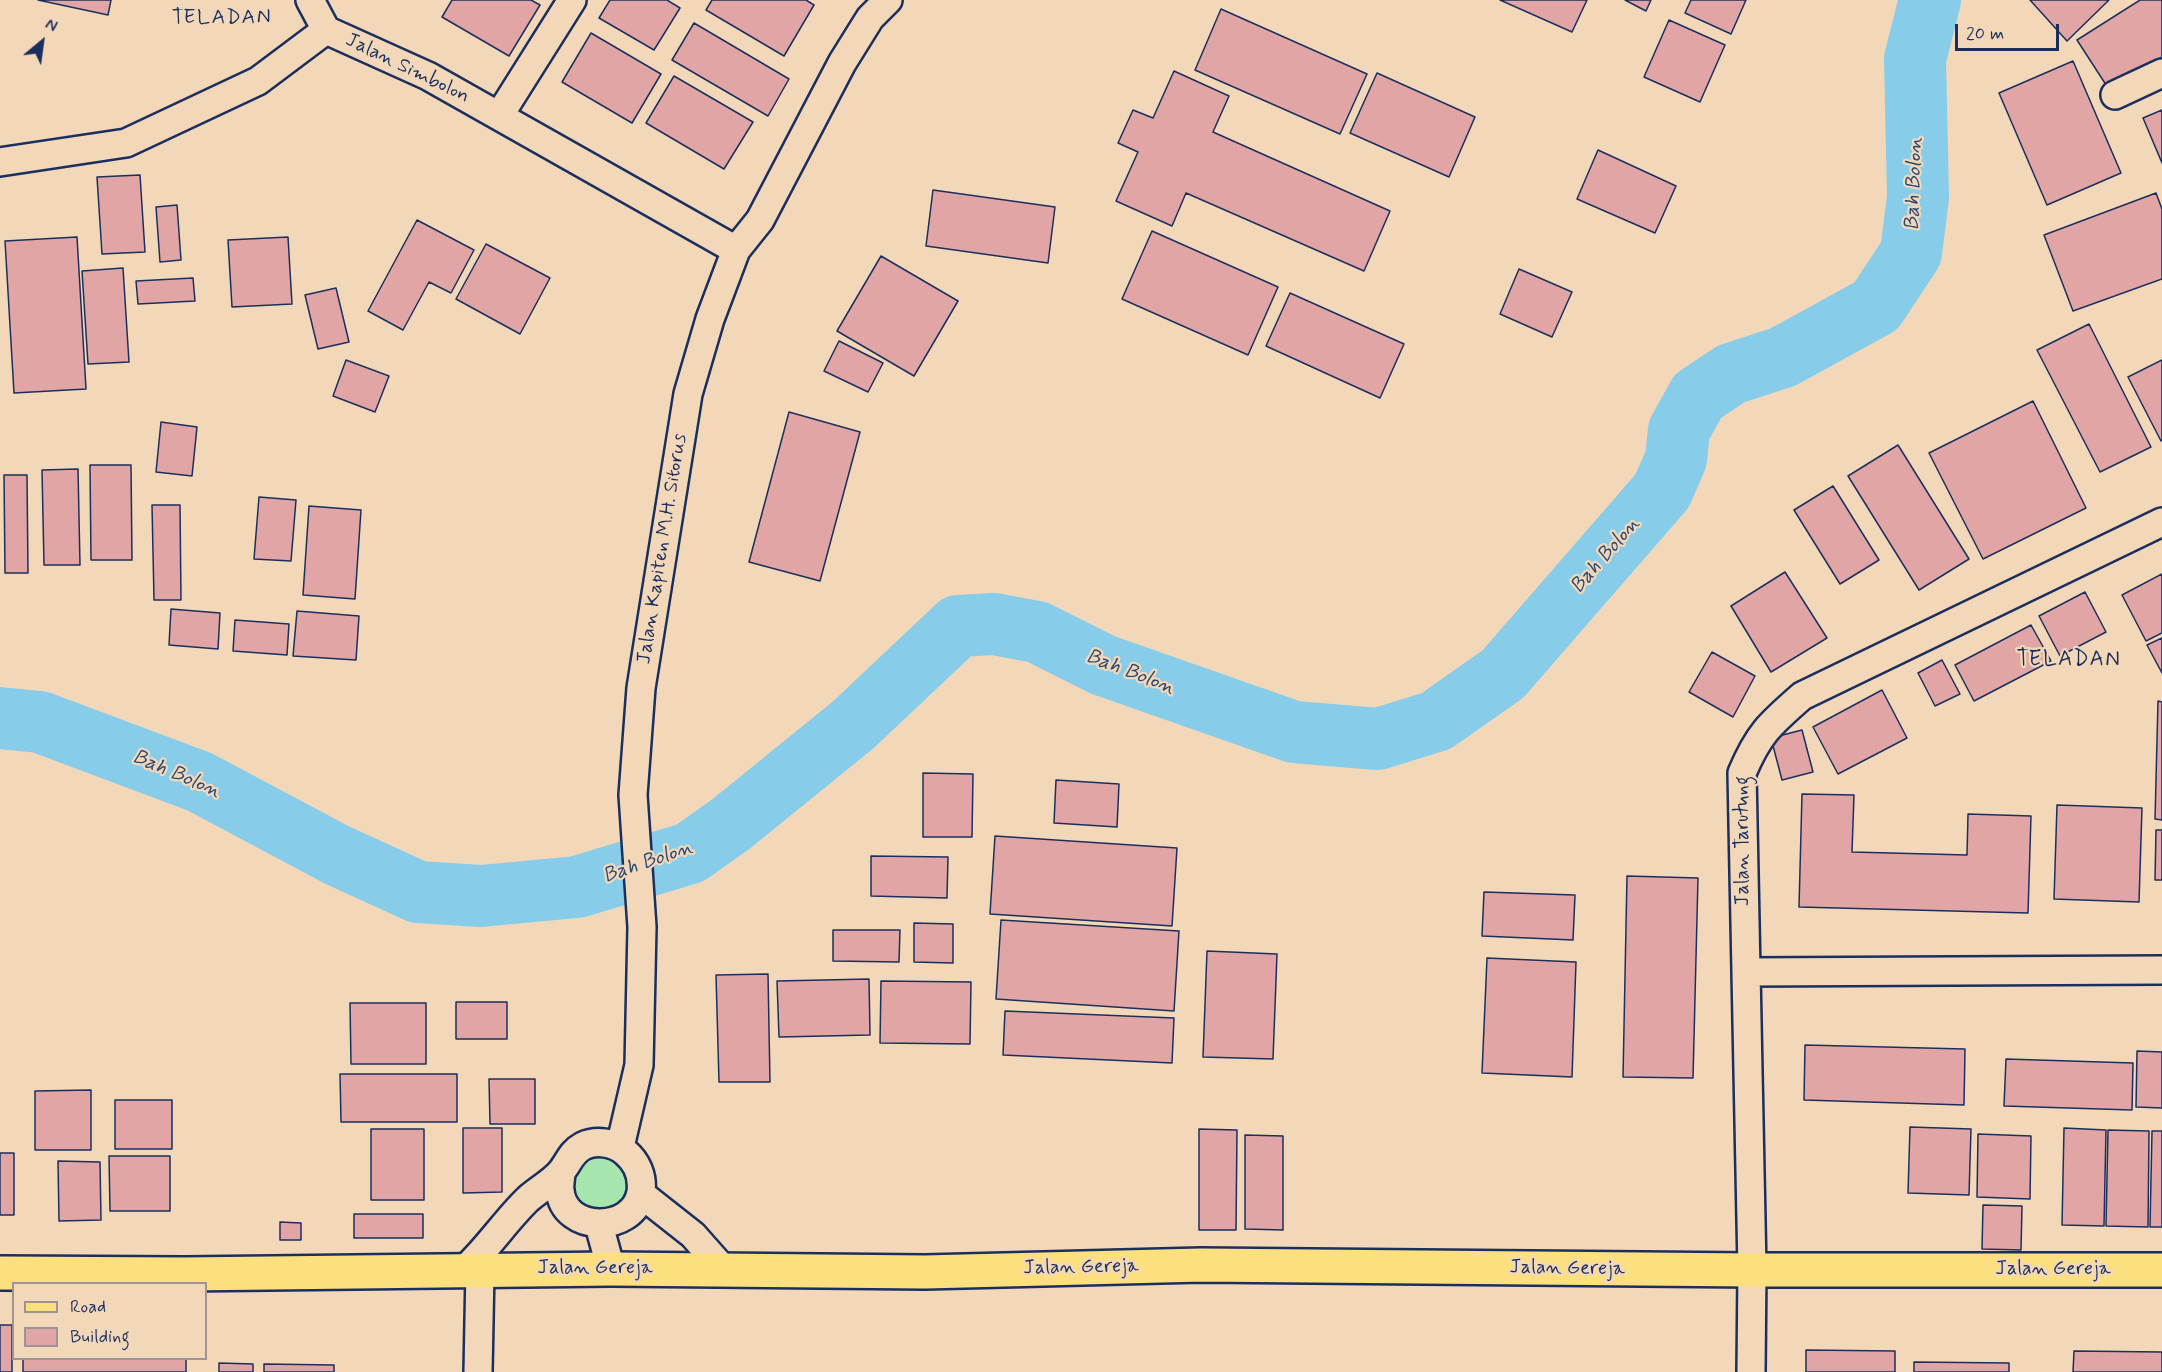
<!DOCTYPE html>
<html>
<head>
<meta charset="utf-8">
<style>
  body { margin:0 }
  #map { position:relative; width:2162px; height:1372px; overflow:hidden; background:#f2d8b9; font-family:Mynerve,sans-serif }
  canvas { display:block }
  .legend { position:absolute; left:12px; top:1282px; width:195px; height:78px; box-sizing:border-box; background:#f2d8b9; border:2px solid #9c9495; margin:0; padding:8px 10px; list-style:none; font-size:18px; color:#1b2f5e }
  .legend li { display:flex; align-items:center; gap:12px; height:30px }
  .legend b { width:30px; border:2px solid #9c9495 }
  .north { position:absolute; left:12px; top:12px; width:60px; height:60px; -webkit-text-stroke:4px #f2d8b9; paint-order:stroke; rotate:29deg; font-size:16px; font-weight:700; line-height:24px; text-align:center; color:#1b2f5e }
  .north::after { content:''; display:block; margin:auto; width:21px; height:27px; background:#1b2f5e; clip-path:polygon(50% 0,100% 100%,50% 72%,0 100%) }
  .scale { position:absolute; left:1955px; top:24px; width:104px; height:27px; box-sizing:border-box; border:3px solid #1b2f5e; border-top:0; padding-left:8px; font-size:18px; line-height:21px; white-space:nowrap; color:#1b2f5e; -webkit-text-stroke:4px #f2d8b9; paint-order:stroke }
</style>
</head>
<body>
<div id="map">
<canvas width="2162" height="1372"></canvas>
<ul class="legend">
<li><b style="height:8px;background:#fce080"></b>Road</li>
<li><b style="height:16px;background:#e0a5a4"></b>Building</li>
</ul>
<div class="north">N</div>
<div class="scale">20 m</div>
</div>
<script>
const ctx = document.querySelector('canvas').getContext('2d');
ctx.lineJoin = 'round';
function paint(path, color) {
  ctx.fillStyle = color;
  ctx.fill(path, 'evenodd');
}
function strokePath(path, color, width, dash) {
  ctx.strokeStyle = color;
  ctx.lineWidth = width;
  ctx.lineCap = dash ? 'butt' : 'round';
  ctx.setLineDash(dash || []);
  ctx.stroke(path);
}
function drawText(font, color, halo, rows, align = 'center') {
  ctx.font = font + ' Mynerve,sans-serif';
  ctx.lineWidth = 4.5;
  ctx.setLineDash([]);
  ctx.textBaseline = 'middle';
  ctx.strokeStyle = halo;
  ctx.fillStyle = color;
  for (const [text, x, y, turn = 0] of rows) {
    ctx.save();
    ctx.translate(x, y);
    ctx.rotate((+turn || 0) * Math.PI / 180);
    ctx.textAlign = isNaN(turn) ? turn : align;
    if (halo) ctx.strokeText(text, 0, 0);
    ctx.fillText(text, 0, 0);
    ctx.restore();
  }
}
paint(new Path2D(`
  M596 1145 637 1170 622 1215 574 1210 568 1163Z`), '#a6e6ae');
strokePath(new Path2D(`
  M0 718 40 722 200 782 337 855 418 892 481 896 577 887 690 853 731 824 853 725 958 626 994 624 1037 632 1103 665 1294 732 1378 739 1436 721 1503 674 1662 491 1676 459 1679 430 1698 396 1731 374 1783 357 1876 306 1911 253 1918 197 1915 59 1930 0`), '#87cce9', 62);
const building = new Path2D(`
  M38 0H111L108 15Z
  M452 0H531L540 5 509 56 442 17Z
  M610 0H667L680 8 654 50 599 18Z
  M712 0H806L814 5 784 56 706 10Z
  M1500 0H1587L1572 32Z
  M1625 0H1651L1646 11Z
  M1691 0H1746L1731 34 1685 13Z
  M2030 0H2109L2067 41Z
  M2140 0H2162V57L2110 91 2077 40Z
  M1221 9 1367 74 1340 134 1195 70Z
  M1669 20 1725 45 1700 102 1644 77Z
  M694 23 789 79 768 116 672 60Z
  M591 33 661 74 632 123 562 82Z
  M2073 61 2121 173 2047 205 1999 93Z
  M1174 71 1229 96 1213 132 1390 211 1364 271 1186 193 1172 226 1116 201 1138 152 1118 143 1133 110 1153 118Z
  M1377 73 1475 117 1449 177 1350 133Z
  M674 76 753 122 724 169 646 123Z
  M2162 110V163L2143 118Z
  M1598 150 1676 186 1655 233 1577 199Z
  M140 175 145 252 102 254 97 177Z
  M933 190 1055 207 1048 263 926 246Z
  M2156 193 2162 209V279L2073 311 2044 235Z
  M177 205 181 260 160 262 156 207Z
  M417 220 474 250 451 293 429 282 403 330 368 311Z
  M1152 231 1278 287 1248 355 1122 299Z
  M77 237 86 389 14 393 5 241Z
  M288 237 292 304 232 307 228 240Z
  M486 244 550 278 520 334 456 299Z
  M881 256 958 301 914 376 837 331Z
  M123 268 129 362 88 364 82 271Z
  M1519 269 1572 292 1552 337 1500 314Z
  M193 278 195 301 138 304 136 281Z
  M336 288 349 342 318 349 305 295Z
  M1290 293 1404 344 1380 398 1266 346Z
  M2089 324 2151 447 2100 472 2037 350Z
  M839 341 883 363 868 392 824 371Z
  M346 360 389 376 375 412 333 396Z
  M2162 360V440L2161 441 2128 377Z
  M2033 401 2086 508 1983 559 1929 453Z
  M789 412 860 432 820 581 749 562Z
  M161 422 197 427 192 476 156 472Z
  M1898 445 1969 559 1919 590 1848 476Z
  M90 465H131L132 560H91Z
  M78 469 80 565H44L42 470Z
  M4 475H27L28 573H5Z
  M1833 486 1879 560 1840 584 1794 510Z
  M259 497 296 500 291 561 254 559Z
  M152 505H180L181 600H154Z
  M309 506 361 510 355 599 303 595Z
  M1785 572 1827 638 1771 672 1731 606Z
  M2162 574V633L2146 641 2122 595Z
  M2085 592 2106 632 2060 656 2039 616Z
  M171 609 220 613 218 649 169 645Z
  M297 611 359 616 356 660 293 656Z
  M235 620 289 624 287 655 233 651Z
  M2031 625 2051 661 1974 701 1955 665Z
  M2162 638V673L2147 645Z
  M1712 652 1755 676 1733 717 1689 692Z
  M1942 660 1960 694 1935 706 1918 673Z
  M1882 690 1907 738 1838 774 1813 727Z
  M2158 701 2162 702V820L2155 819Z
  M1802 730 1813 772 1782 780 1771 738Z
  M923 773 973 774 972 837H923Z
  M1056 780 1119 784 1117 827 1054 823Z
  M1802 794 1854 795 1852 852 1967 855 1968 814 2031 816 2028 913 1799 907Z
  M2057 805 2142 808 2139 902 2054 899Z
  M2156 830H2162V880H2155Z
  M995 836 1177 848 1172 926 990 914Z
  M871 856 948 857 947 898 871 896Z
  M1627 876 1698 878 1693 1078 1623 1077Z
  M1484 892 1575 895 1573 940 1482 936Z
  M1001 920 1179 931 1174 1011 996 999Z
  M914 923 953 924V963L914 962Z
  M833 930H900L899 962 833 961Z
  M1207 951 1277 954 1273 1059 1203 1057Z
  M1487 958 1576 962 1572 1077 1482 1073Z
  M768 974 770 1082H719L716 975Z
  M869 979 870 1035 779 1037 777 981Z
  M881 981 971 982 970 1044 880 1043Z
  M456 1002H507V1039H456Z
  M350 1003H426V1064H351Z
  M1005 1011 1174 1018 1172 1063 1003 1055Z
  M1805 1045 1965 1049 1964 1105 1804 1100Z
  M2137 1051 2162 1052V1108L2136 1107Z
  M2006 1059 2133 1063 2132 1110 2004 1106Z
  M340 1074H457V1122H341Z
  M489 1079H535V1124H490Z
  M91 1090V1150H35V1091Z
  M115 1100H172V1149H115Z
  M1910 1127 1971 1129 1969 1195 1908 1193Z
  M463 1128H502V1192L463 1193Z
  M2064 1128 2106 1130 2104 1226 2062 1225Z
  M371 1129H424V1200H371Z
  M1199 1129 1237 1130 1236 1230H1199Z
  M2108 1130 2149 1131 2148 1227 2106 1226Z
  M2152 1131H2162V1227H2150Z
  M1978 1134 2031 1136 2030 1199 1977 1197Z
  M1245 1135 1283 1136V1230L1245 1229Z
  M0 1153H14V1215H0Z
  M109 1156H170V1211H110Z
  M58 1161 100 1162 101 1220 59 1221Z
  M1983 1205 2022 1206 2021 1250 1982 1249Z
  M354 1214H423V1238H354Z
  M280 1222 301 1223V1240H280Z
  M0 1325H12V1372H0Z
  M1806 1350 1895 1351V1372H1806Z
  M2074 1351 2162 1352V1372H2073Z
  M23 1358H186V1372H23Z
  M1914 1362 2009 1363V1372H1914Z
  M219 1363 253 1364V1372H219Z
  M264 1364 334 1365V1372H264Z`);
paint(building, '#e0a5a4');
strokePath(building, '#1b2f5e', 1.5);
const minor = new Path2D(`
  M310 0 326 30
  M2115 95 2162 73
  M499 116 572 0
  M0 162 126 143 258 81 326 30 428 76 736 250
  M1746 972 2162 970
  M620 1147 639 1065 642 927 633 795 641 688 688 394 710 319 736 250 760 220 842 63 870 18 888 0
  M641 1194 693 1235 724 1270
  M599 1225 611 1269
  M464 1270C488 1248 506 1220 528 1199 538 1190 551 1183 560 1173 569 1163 570 1153 583 1146 596 1140 614 1142 625 1152 637 1162 643 1176 641 1192 634 1234 563 1233 560 1190 559 1184 561 1178 561 1172
  M478 1372 480 1270
  M1751 1372 1752 1270 1742 773C1759 733 1770 724 1802 696L2162 522`);
const primary = new Path2D(`
  M0 1273 185 1274 611 1269 925 1272 1201 1265 1752 1270H2162`);
strokePath(minor, '#1b2f5e', 32);
strokePath(primary, '#1b2f5e', 38);
strokePath(minor, '#f2d8b9', 27);
strokePath(primary, '#fce080', 33);
drawText('20px', '#1b2f5e', '#f2d8b9', [
  ["Jalan Simbolon",407,69,26],
  ["Jalan Kapiten M.H. Sitorus",663,549,-81],
  ["Jalan Tarutung",1744,841,-90],
  ["Jalan Gereja",1081,1268,-1],
  ["Jalan Gereja",595,1269],
  ["Jalan Gereja",1567,1269,1],
  ["Jalan Gereja",2053,1270]
]);
ctx.letterSpacing = '1.5px';
drawText('21px', '#1b2f5e', '#f2d8b9', [
  ["TELADAN",222,19]
]);
ctx.letterSpacing = '0px';
drawText('italic 21px', '#2b4773', '#f2d8b9', [
  ["Bah Bolon",1915,184,-88],
  ["Bah Bolon",1606,556,-49],
  ["Bah Bolon",1130,673,21],
  ["Bah Bolon",176,775,23],
  ["Bah Bolon",648,863,-19]
]);
ctx.letterSpacing = '1.5px';
drawText('22px', '#1b2f5e', '#f2d8b9', [
  ["TELADAN",2069,660]
]);
ctx.letterSpacing = '0px';
</script>
</body>
</html>
